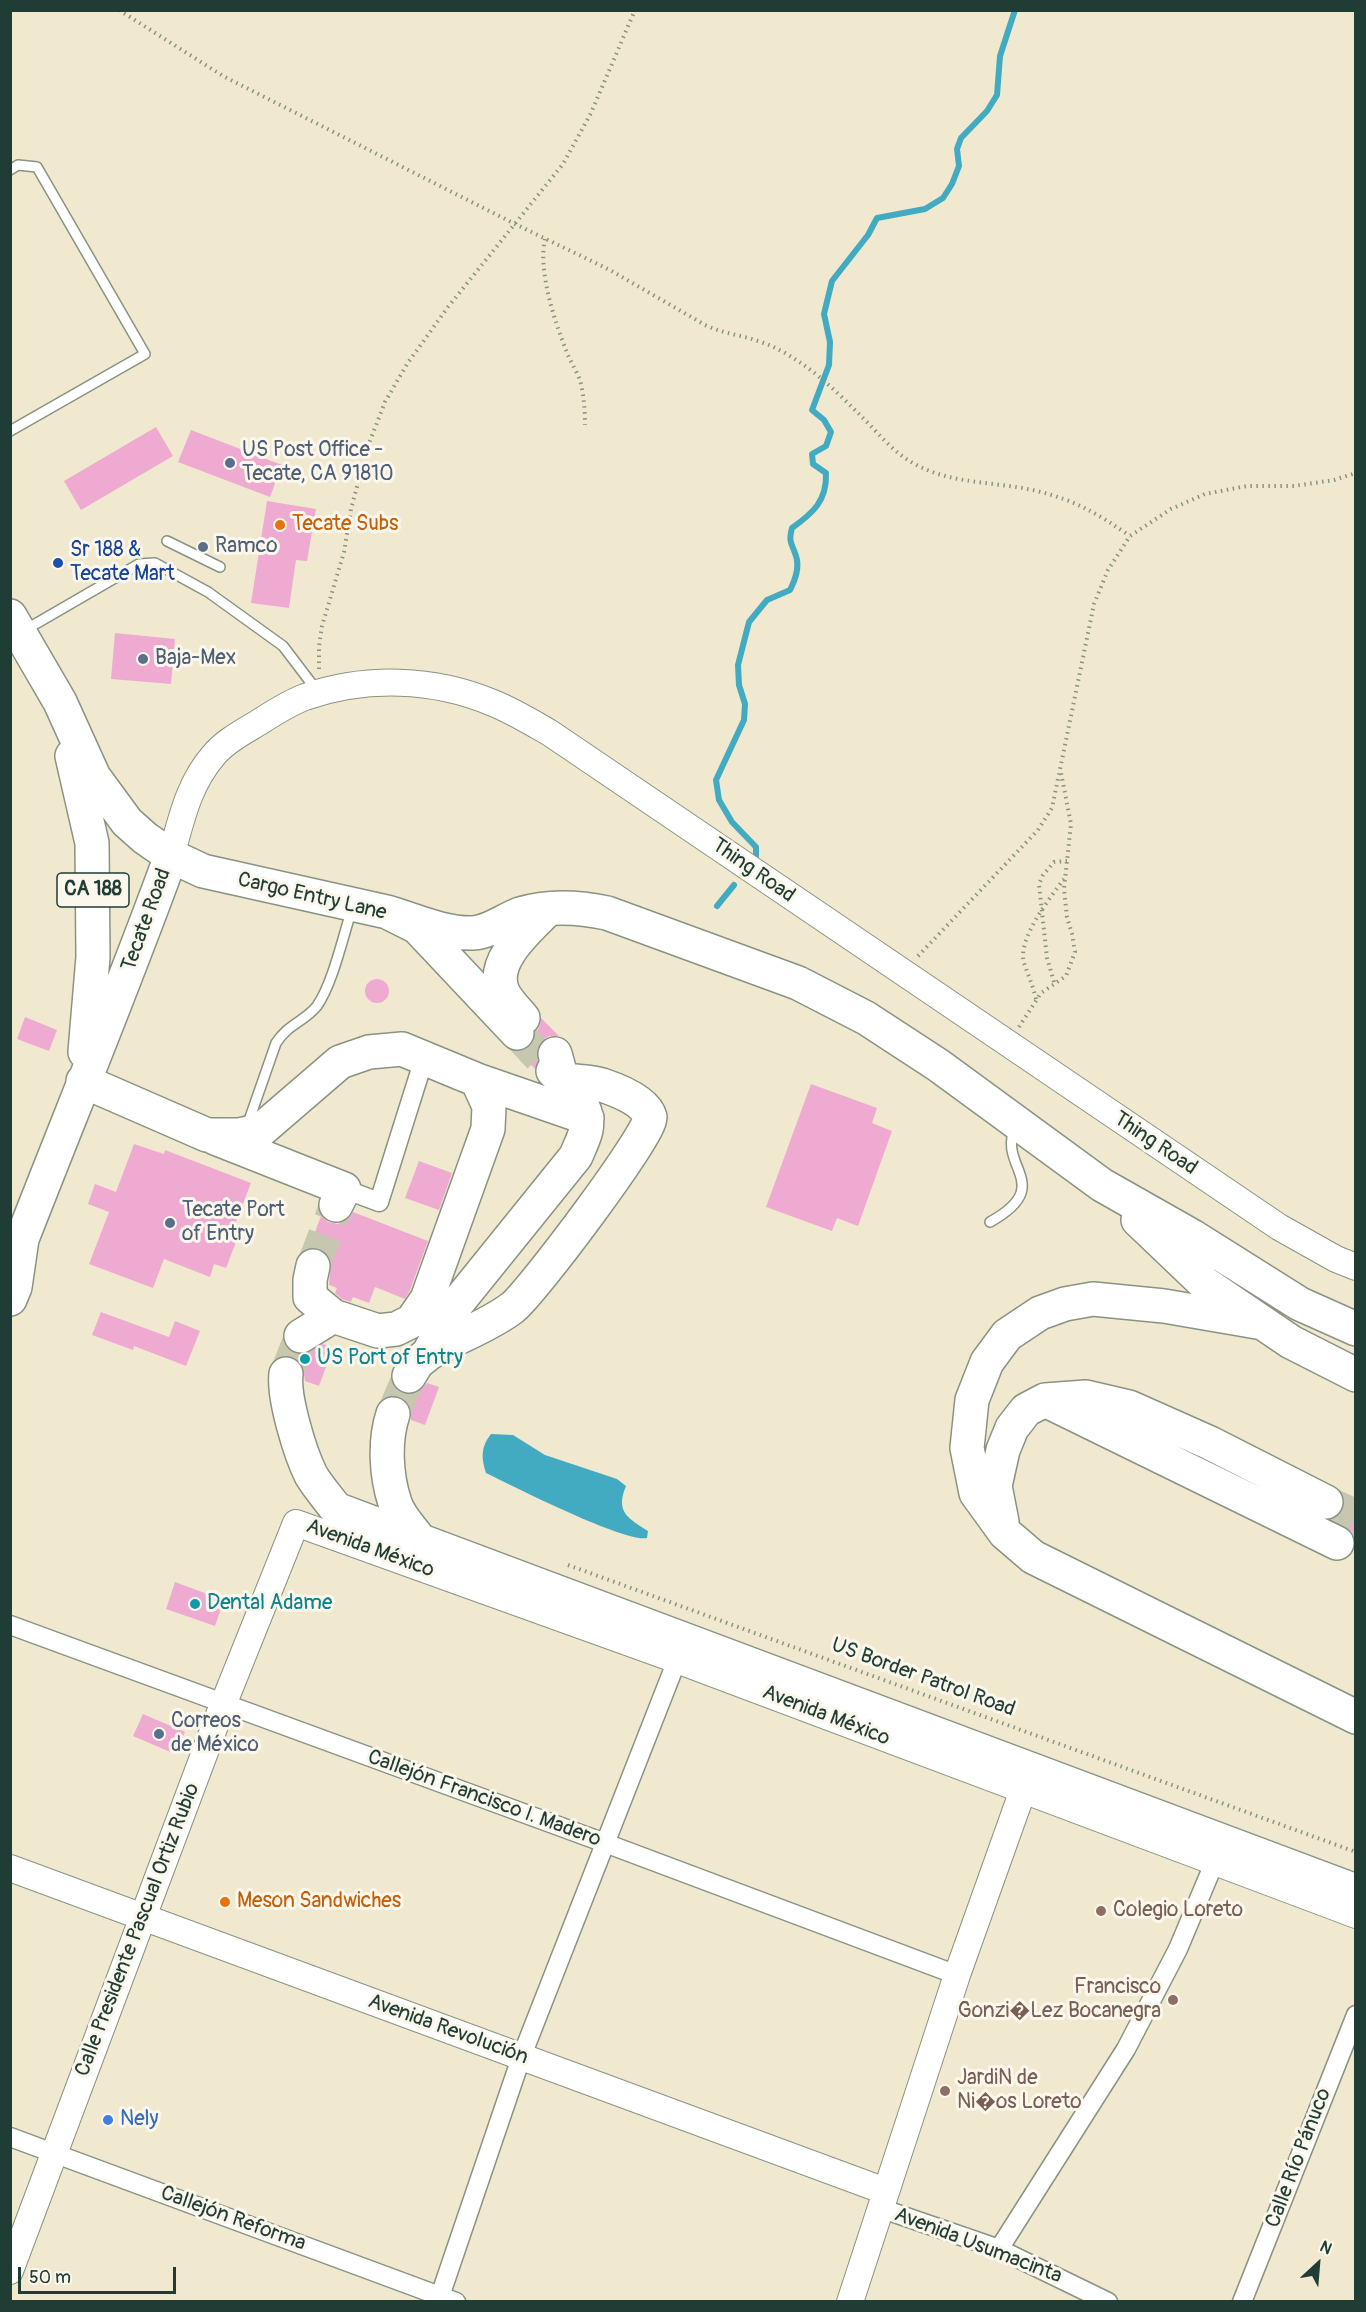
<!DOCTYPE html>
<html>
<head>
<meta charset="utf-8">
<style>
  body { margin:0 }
  #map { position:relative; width:1366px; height:2312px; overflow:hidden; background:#f1e9cf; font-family:Pangolin,sans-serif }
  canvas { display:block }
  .frame { position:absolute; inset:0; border:12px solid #1f3d34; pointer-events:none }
  .north { position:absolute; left:1288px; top:2234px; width:60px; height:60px; -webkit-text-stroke:4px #fbf7ec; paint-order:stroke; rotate:26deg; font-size:16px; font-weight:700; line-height:24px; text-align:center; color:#1f3d34 }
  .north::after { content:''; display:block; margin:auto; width:21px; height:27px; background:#1f3d34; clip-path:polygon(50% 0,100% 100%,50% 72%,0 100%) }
  .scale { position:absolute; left:18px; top:2267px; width:158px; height:27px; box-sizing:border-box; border:3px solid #1f3d34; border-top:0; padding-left:8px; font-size:18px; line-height:21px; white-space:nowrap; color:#1f3d34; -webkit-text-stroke:4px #fbf7ec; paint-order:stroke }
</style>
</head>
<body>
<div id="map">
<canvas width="1366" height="2312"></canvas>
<div class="frame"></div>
<div class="north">N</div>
<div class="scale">50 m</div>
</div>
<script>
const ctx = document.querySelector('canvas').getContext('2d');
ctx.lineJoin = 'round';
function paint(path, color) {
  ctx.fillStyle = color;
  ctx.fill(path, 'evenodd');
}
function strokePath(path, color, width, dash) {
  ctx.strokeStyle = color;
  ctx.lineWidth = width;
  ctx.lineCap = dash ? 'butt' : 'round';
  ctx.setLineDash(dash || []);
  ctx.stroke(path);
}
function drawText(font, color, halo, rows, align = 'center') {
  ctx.font = font + ' Pangolin,sans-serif';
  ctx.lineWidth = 6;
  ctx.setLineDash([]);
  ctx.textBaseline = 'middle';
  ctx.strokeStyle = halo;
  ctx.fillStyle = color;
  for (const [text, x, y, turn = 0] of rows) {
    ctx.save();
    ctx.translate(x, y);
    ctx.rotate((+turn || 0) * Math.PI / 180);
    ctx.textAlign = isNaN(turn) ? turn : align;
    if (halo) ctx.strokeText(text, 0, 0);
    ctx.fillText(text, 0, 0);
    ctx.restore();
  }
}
paint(new Path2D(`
  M491 1434 513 1435 545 1455 617 1479 626 1486C615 1512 628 1518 648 1531L647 1538C625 1543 513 1486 486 1473 481 1457 481 1447 491 1434Z`), '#42abc2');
strokePath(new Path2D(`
  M756 856V847L732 822 719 800 716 780 744 720 745 704 739 685 738 665 749 622 767 600 790 590C795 580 800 568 796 556 792 543 788 543 792 528 813 513 827 501 826 473L813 464 812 454 826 446 831 432 824 420 812 410 829 365 830 342 824 314 832 281 868 235 877 218 925 209 943 198 952 184 959 166 957 149 961 138 987 111 997 95 1000 56 1015 10
  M717 906 734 885`), '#42abc2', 6);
paint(new Path2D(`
  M156 427 173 456 81 510 64 481Z
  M191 430 282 465 270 497 178 462Z
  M267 501 316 509 307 561 296 560 289 608 251 603Z
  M115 633 175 639 171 684 111 679Z
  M365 991a12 12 0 1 1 24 0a12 12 0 1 1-24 0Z
  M25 1017 57 1030 49 1051 17 1039Z
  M541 1018 559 1036H549L541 1041 537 1050 538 1061 535 1069 518 1051 530 1046 540 1025Z
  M811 1084 877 1108 872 1123 892 1131 858 1226 837 1218 832 1231 766 1207Z
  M134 1144 164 1154 165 1150 251 1183 231 1234 238 1237 226 1268 214 1264 210 1277 164 1259 153 1288 89 1264 109 1212 88 1204 95 1184 116 1192Z
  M419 1161 452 1173 439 1210 405 1198Z
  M353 1212 428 1241 410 1290 405 1299 375 1287 369 1303 353 1297 351 1302 342 1299 335 1293 337 1288 329 1285 331 1260 325 1252 317 1248H309L321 1216 328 1222 338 1224 347 1220Z
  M101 1312 169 1337 175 1321 200 1331 186 1366 134 1346 133 1350 92 1335Z
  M323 1344 333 1348 319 1386 305 1381 303 1366 296 1358 283 1356 286 1347 293 1353 302 1355Z
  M427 1383 439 1387 425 1425 411 1420V1410L406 1400 398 1396H391L395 1387 400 1392 409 1395 418 1392Z
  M1344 1497 1356 1503V1541L1352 1532 1345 1526 1346 1524 1335 1518 1343 1510Z
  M175 1582 224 1600 215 1626 166 1609Z
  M143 1714 185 1732 175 1754 133 1736Z`), '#efaad2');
strokePath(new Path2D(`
  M517 1033 545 1063
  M313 1266 336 1205
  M286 1374 301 1336
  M393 1414 409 1376
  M1326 1502 1356 1516`), '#c7c7b0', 33, [33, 16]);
const lane = new Path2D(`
  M10 170 18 165 37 167 145 354 10 431
  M167 541 220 567
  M25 630 139 564 155 563 208 592 283 646 318 692
  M247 1126 276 1043C288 1024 304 1022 317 1006 333 983 343 936 352 909
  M990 1222C1056 1185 997 1167 1015 1128`);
const street = new Path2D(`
  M344 1189 379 1202 424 1059
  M10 1625 605 1843 957 1975
  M10 2137 456 2302
  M880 2208 999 2249 1108 2302
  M999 2249 1126 2049 1178 1949 1215 1861
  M438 2302 521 2058 677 1660
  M1242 2302 1356 2015`);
const secondary = new Path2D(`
  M171 856C181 821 188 785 213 756 225 741 245 731 261 721 275 712 289 703 305 697 366 676 434 678 493 703 513 711 531 722 550 733L1279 1227 1336 1259 1356 1267
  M10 1868 885 2191
  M10 2271 217 1720 296 1523 677 1660 1356 1915
  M850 2302 957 1975 1028 1776`);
const highway = new Path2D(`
  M10 616 60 702 94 777 127 822 145 838 171 856 203 871 387 912 417 927 517 1033
  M72 756 92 843 93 957 85 1052
  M387 912C414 920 444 934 473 933 490 932 504 920 520 914 549 905 579 907 607 913L798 983 866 1018 938 1065 1102 1185 1192 1236 1300 1304 1356 1329
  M523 1018C517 1011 507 1001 503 992 489 961 529 929 548 909
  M477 1080 587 1118
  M83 1081 207 1135H239L261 1130 340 1062 369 1052 402 1049 477 1080 489 1106 488 1129 427 1299 412 1321 396 1329 378 1331 333 1316 310 1297V1280L313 1266
  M215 1138 344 1189 336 1205
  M1138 1220 1204 1283 1291 1342 1356 1375
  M10 1254 22 1239C72 1111 124 985 171 856
  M10 1299 15 1287 22 1239
  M1263 1323 1164 1306 1093 1299 1065 1304 1040 1313 1007 1335 987 1362 972 1400 967 1448 976 1493 1005 1533 1033 1557 1356 1717
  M301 1336 333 1316
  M428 1354 455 1306 576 1156C579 1148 584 1139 586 1130 591 1106 569 1086 553 1071
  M286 1374C283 1397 300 1453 311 1475 318 1487 328 1498 336 1509L1356 1891
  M409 1376 417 1363 428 1354C455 1337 487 1327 512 1308 530 1295 654 1130 650 1117 646 1101 617 1090 602 1085 589 1081 575 1082 562 1079L555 1054
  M1049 1402 1337 1543
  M393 1414C384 1441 386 1476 395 1503 399 1516 411 1528 419 1539
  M1002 1522 995 1486 1003 1450 1012 1428 1026 1410 1045 1400 1086 1397 1129 1407 1210 1443 1326 1502`);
strokePath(lane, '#889382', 12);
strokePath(street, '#889382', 21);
strokePath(secondary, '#889382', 28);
strokePath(highway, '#889382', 36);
strokePath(new Path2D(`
  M119 10 223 76 515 224 610 270 705 325C724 334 742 335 761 342 776 347 789 355 801 363 823 378 844 399 863 418 879 434 893 452 913 463 951 485 995 481 1037 491 1075 500 1098 514 1130 536
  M545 239C538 270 554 320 566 350 570 362 578 372 581 384 584 398 585 411 585 425
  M319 669V647L322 626 344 552 351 509 368 446 385 402 407 364 448 307 563 164 591 113 635 10
  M918 956 1038 830 1052 808 1094 604 1108 570 1130 536 1171 509 1205 494 1247 486H1294L1334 480 1356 473
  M1054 982 1047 958 1039 884 1043 875 1054 862 1067 861
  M1036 999C1033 986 1028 975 1024 963 1017 939 1050 898 1064 879
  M1019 1027 1041 993 1066 976 1075 952 1072 934 1067 917 1064 889 1071 824 1061 773
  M568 1565 1356 1852`), '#889382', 4, [1.5, 4.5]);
strokePath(lane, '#fff', 9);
strokePath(street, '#fff', 18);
strokePath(secondary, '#fff', 26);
strokePath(highway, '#fff', 33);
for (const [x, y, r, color] of [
  [230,463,6,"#5c6f8a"],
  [280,525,6,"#e8710a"],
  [203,547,6,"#5c6f8a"],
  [58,563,6,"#1a4fb4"],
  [143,659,6,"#5c6f8a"],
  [170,1223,6,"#5c6f8a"],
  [305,1359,6,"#0f9aa8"],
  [195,1604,6,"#0f9aa8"],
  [159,1734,6,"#5c6f8a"],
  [225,1902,6,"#e8710a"],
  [1101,1911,6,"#8d6e63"],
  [1173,2000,6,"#8d6e63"],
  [945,2091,6,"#8d6e63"],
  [108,2120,6,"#3f7fe0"]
]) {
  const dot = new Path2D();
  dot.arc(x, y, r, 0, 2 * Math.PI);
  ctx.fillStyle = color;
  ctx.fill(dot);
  strokePath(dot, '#fbf7ec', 2);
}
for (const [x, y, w] of [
  [93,890,72]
]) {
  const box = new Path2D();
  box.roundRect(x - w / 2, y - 17, w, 34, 4.5);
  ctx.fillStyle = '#fbf7ec';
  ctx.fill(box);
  strokePath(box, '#1f3d34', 1.5);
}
drawText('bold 20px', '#1f3d34', null, [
  ["CA 188",93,890]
]);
drawText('21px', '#4e5e75', '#fbf7ec', [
  ["US Post Office -",242,451],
  ["Tecate, CA 91810",242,475],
  ["Ramco",215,547],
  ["Baja-Mex",155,659],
  ["Tecate Port",182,1211],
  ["of Entry",182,1235],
  ["Correos",171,1722],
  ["de México",171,1746]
], 'left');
drawText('21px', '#c56008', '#fbf7ec', [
  ["Tecate Subs",292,525],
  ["Meson Sandwiches",237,1902]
], 'left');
drawText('21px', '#164399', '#fbf7ec', [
  ["Sr 188 &",70,551],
  ["Tecate Mart",70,575]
], 'left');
drawText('21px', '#1f3d34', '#fbf7ec', [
  ["Thing Road",753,871,35],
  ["Cargo Entry Lane",312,897,13],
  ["Tecate Road",147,920,-70],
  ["Thing Road",1155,1144,34],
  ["Avenida México",370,1549,20],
  ["US Border Patrol Road",923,1678,20],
  ["Avenida México",826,1716,21],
  ["Callejón Francisco I. Madero",484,1799,20],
  ["Calle Presidente Pascual Ortiz Rubio",138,1930,-69],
  ["Avenida Revolución",448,2030,20],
  ["Calle Río Pánuco",1299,2158,-69],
  ["Callejón Reforma",233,2219,20],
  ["Avenida Usumacinta",978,2246,21]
]);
drawText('21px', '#0d838f', '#fbf7ec', [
  ["US Port of Entry",317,1359],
  ["Dental Adame",207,1604]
], 'left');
drawText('21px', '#785e54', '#fbf7ec', [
  ["Colegio Loreto",1113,1911],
  ["Francisco",1161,1988,"right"],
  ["Gonzi�Lez Bocanegra",1161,2012,"right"],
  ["JardiN de",957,2079],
  ["Ni�os Loreto",957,2103]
], 'left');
drawText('21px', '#366cbe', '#fbf7ec', [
  ["Nely",120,2120]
], 'left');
</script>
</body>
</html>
